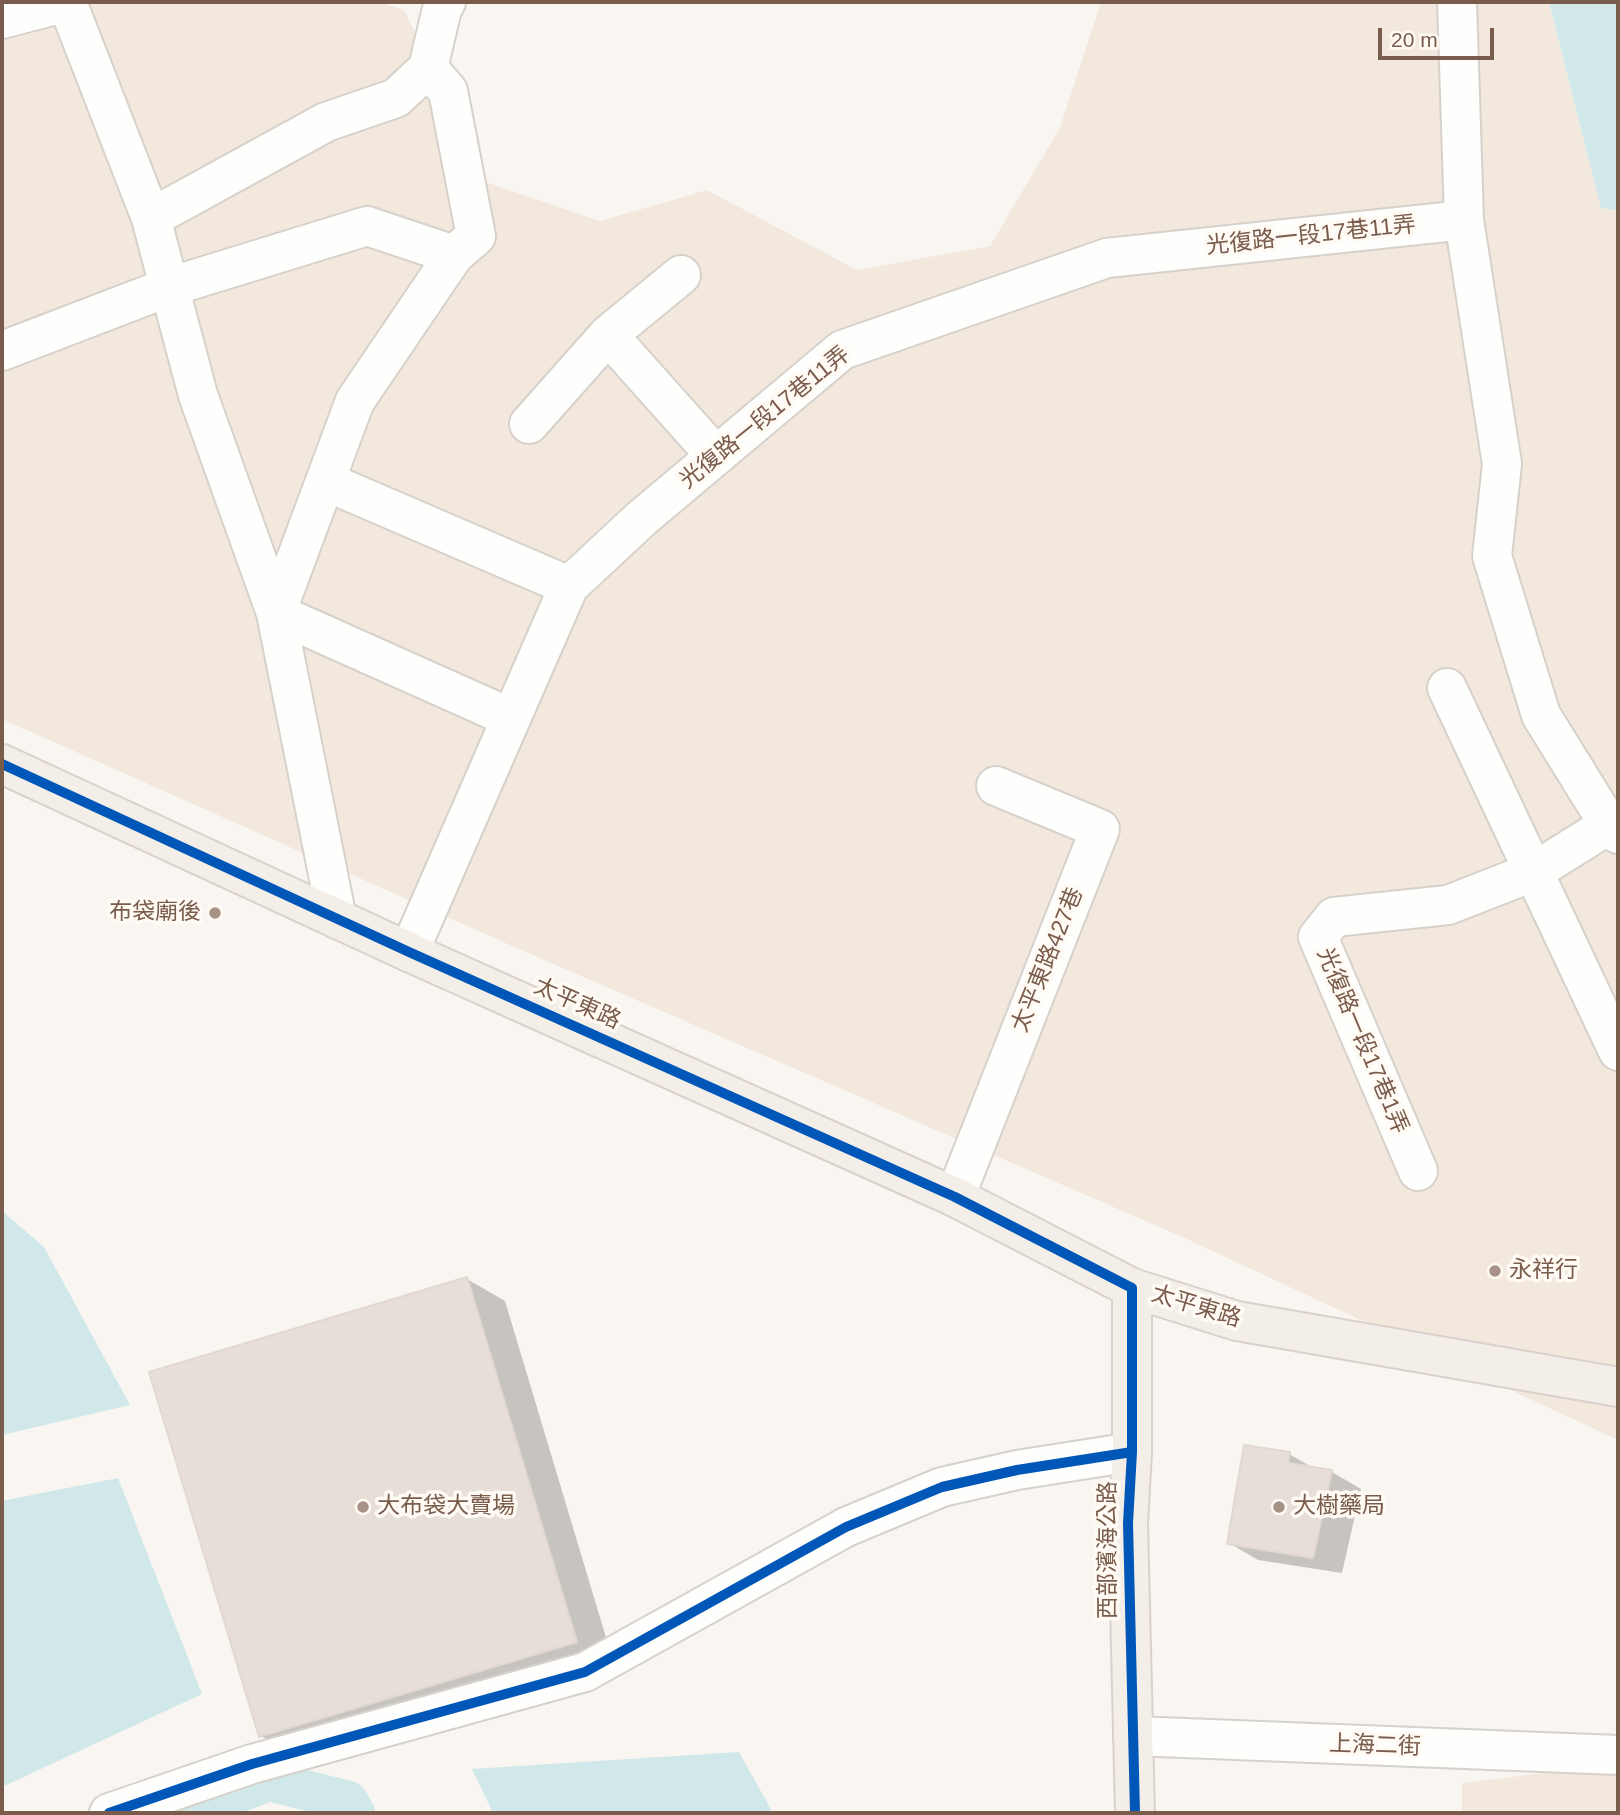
<!DOCTYPE html>
<html>
<head>
<meta charset="utf-8">
<style>
  body { margin:0 }
  #map { position:relative; width:1620px; height:1815px; overflow:hidden; background:#f9f5f0; font-family:Helvetica,sans-serif }
  canvas { display:block }
  .frame { position:absolute; inset:0; border:4px solid #7a5c4d; pointer-events:none }
  .scale { position:absolute; left:1378px; top:28px; width:116px; height:32px; box-sizing:border-box; border:4px solid #7a5c4d; border-top:0; padding-left:9px; font-size:21px; line-height:24px; white-space:nowrap; color:#7a5c4d; -webkit-text-stroke:5px #fffaf3; paint-order:stroke }
</style>
</head>
<body>
<div id="map">
<canvas width="1620" height="1815"></canvas>
<div class="frame"></div>
<div class="scale">20 m</div>
</div>
<script>
const ctx = document.querySelector('canvas').getContext('2d');
ctx.lineJoin = 'round';
function paint(path, color) {
  ctx.fillStyle = color;
  ctx.fill(path, 'evenodd');
}
function strokePath(path, color, width, dash) {
  ctx.strokeStyle = color;
  ctx.lineWidth = width;
  ctx.lineCap = dash ? 'butt' : 'round';
  ctx.setLineDash(dash || []);
  ctx.stroke(path);
}
function drawText(font, color, halo, rows, align = 'center') {
  ctx.font = font + ' Helvetica,"Noto Sans TC",sans-serif';
  ctx.lineWidth = 7;
  ctx.setLineDash([]);
  ctx.textBaseline = 'middle';
  ctx.strokeStyle = halo;
  ctx.fillStyle = color;
  for (const [text, x, y, turn = 0] of rows) {
    ctx.save();
    ctx.translate(x, y);
    ctx.rotate((+turn || 0) * Math.PI / 180);
    ctx.textAlign = isNaN(turn) ? turn : align;
    if (halo) ctx.strokeText(text, 0, 0);
    ctx.fillText(text, 0, 0);
    ctx.restore();
  }
}
paint(new Path2D(`
  M2 2H378L404 10 488 183 600 221 707 190 857 270 990 246 1060 128 1101 2H1549L1601 208 1618 210V1440L1178 1235 519 949 2 719Z
  M1618 1764V1813H1462V1783Z`), '#f2e8de');
paint(new Path2D(`
  M1549 2H1618V210L1601 208Z
  M2 1211 44 1247 130 1405 2 1435Z
  M118 1478 202 1694 2 1787V1501Z
  M739 1752 773 1813H493L472 1769Z`), '#d0e8ea');
paint(new Path2D(`
  M467 1279 505 1301 614 1664 299 1758 261 1736Z
  M1289 1454 1317 1470 1332 1472 1361 1489 1342 1573 1258 1560 1229 1543Z`), '#0003');
strokePath(new Path2D(`
  M186 1813 269 1781 348 1801 355 1813`), '#d0e8ea', 40);
const building = new Path2D(`
  M467 1277 577 1642 259 1737 149 1372Z
  M1244 1445 1290 1452 1288 1463 1332 1470 1313 1558 1227 1544Z`);
paint(building, '#e6ded7');
strokePath(building, '#e2d8d2', 2);
const minor = new Path2D(`
  M67 2 151 218 198 395 276 613 511 718
  M1457 2 1464 220 1502 464 1492 556 1541 715 1609 825 1618 834
  M2 19 67 2
  M151 218 326 122 396 98 428 68
  M681 275 608 335 716 456
  M2 351 169 287 367 226 454 255
  M529 424 608 335
  M325 481 569 586
  M1447 688 1618 1051
  M337 919 276 613 355 401 454 255 476 236 448 91 428 68 442 9 446 2
  M409 952 569 586 642 518 842 350 1107 258 1464 220
  M1418 1171 1318 937 1334 917 1448 905 1535 871 1618 819
  M955 1197 1100 829 996 786
  M1133 1736 1618 1755
  M109 1813 252 1764 585 1672 846 1527 942 1487 1017 1470 1132 1452`);
const major = new Path2D(`
  M2 764 409 952 955 1197 1132 1288 1237 1321 1618 1387
  M1132 1288V1452L1128 1523 1135 1813`);
strokePath(minor, '#d7d1cb', 42);
strokePath(major, '#dad1cc', 42);
strokePath(minor, '#fefefd', 38);
strokePath(major, '#f3eee8', 38);
strokePath(new Path2D(`
  M2 764 409 952 955 1197 1132 1288V1452L1128 1523 1135 1813
  M109 1813 252 1764 585 1672 846 1527 942 1487 1017 1470 1132 1452`), '#0057b8', 10);
for (const [x, y, r, color] of [
  [215,913,7,"#a69286"],
  [1495,1271,7,"#a69286"],
  [363,1507,7,"#a69286"],
  [1279,1507,7,"#a69286"]
]) {
  const dot = new Path2D();
  dot.arc(x, y, r, 0, 2 * Math.PI);
  ctx.fillStyle = color;
  ctx.fill(dot);
  strokePath(dot, '#fffaf3', 2.5);
}
drawText('23px', '#7a5c4d', '#fffaf3', [
  ["光復路一段17巷11弄",1311,236,-6],
  ["光復路一段17巷11弄",765,418,-39],
  ["太平東路427巷",1048,960,-68],
  ["太平東路",577,1004,24],
  ["光復路一段17巷1弄",1362,1041,67],
  ["太平東路",1196,1307,17],
  ["西部濱海公路",1109,1550,-90],
  ["上海二街",1375,1746,2]
]);
drawText('23px', '#7a5c4d', '#fffaf3', [
  ["布袋廟後",201,913,"right"],
  ["永祥行",1509,1271],
  ["大布袋大賣場",377,1507],
  ["大樹藥局",1293,1507]
], 'left');
</script>
</body>
</html>
